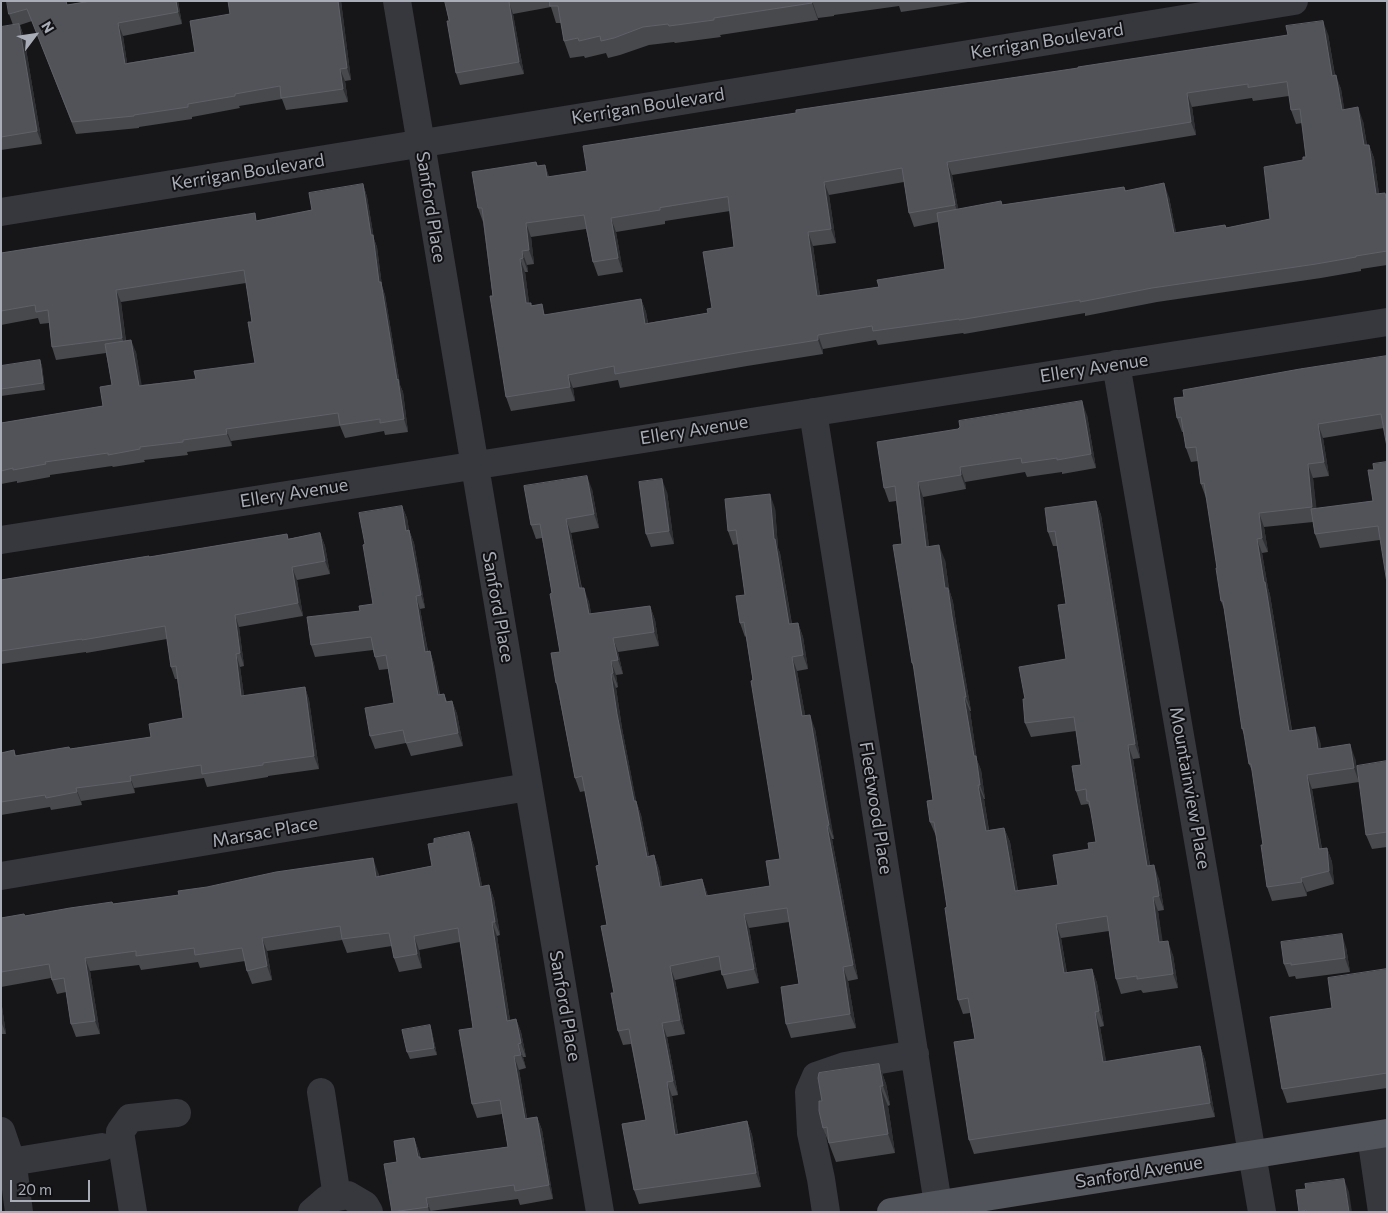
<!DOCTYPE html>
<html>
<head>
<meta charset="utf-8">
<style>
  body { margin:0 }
  #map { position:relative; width:1388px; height:1213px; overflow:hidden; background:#161618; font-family:Commissioner,sans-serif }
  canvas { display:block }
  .frame { position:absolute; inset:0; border:2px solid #a8adb8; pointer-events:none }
  .north { position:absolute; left:10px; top:10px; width:50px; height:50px; -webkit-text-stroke:4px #111113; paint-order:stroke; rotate:59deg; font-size:14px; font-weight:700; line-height:20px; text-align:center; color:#a8adb8 }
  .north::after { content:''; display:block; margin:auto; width:18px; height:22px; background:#a8adb8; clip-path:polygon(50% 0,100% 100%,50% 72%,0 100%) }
  .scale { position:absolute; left:10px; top:1180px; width:80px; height:22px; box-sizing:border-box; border:2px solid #a8adb8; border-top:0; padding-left:6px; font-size:15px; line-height:18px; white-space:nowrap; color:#a8adb8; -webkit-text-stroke:4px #111113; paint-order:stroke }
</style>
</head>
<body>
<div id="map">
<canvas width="1388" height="1213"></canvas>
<div class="frame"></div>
<div class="north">N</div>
<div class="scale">20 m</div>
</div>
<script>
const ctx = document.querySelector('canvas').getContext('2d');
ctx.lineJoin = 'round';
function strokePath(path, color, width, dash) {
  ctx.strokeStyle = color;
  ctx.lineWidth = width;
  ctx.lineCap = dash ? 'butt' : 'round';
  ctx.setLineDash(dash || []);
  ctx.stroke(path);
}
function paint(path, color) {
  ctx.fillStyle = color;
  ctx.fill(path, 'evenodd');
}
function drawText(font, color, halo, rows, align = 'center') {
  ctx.font = font + ' Commissioner,sans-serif';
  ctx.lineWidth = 4;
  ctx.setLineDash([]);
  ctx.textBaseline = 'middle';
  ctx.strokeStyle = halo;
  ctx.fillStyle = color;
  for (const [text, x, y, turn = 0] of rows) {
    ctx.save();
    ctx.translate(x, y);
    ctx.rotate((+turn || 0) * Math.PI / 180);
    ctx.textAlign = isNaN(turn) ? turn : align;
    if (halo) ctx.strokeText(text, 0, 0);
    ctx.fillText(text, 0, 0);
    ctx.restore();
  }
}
strokePath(new Path2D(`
  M397 1 600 1212
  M1 212 1294 1
  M1116 364 1262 1212
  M813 412 938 1204
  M1 540 1387 322
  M1 876 528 787
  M321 1092 337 1197
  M1 1131 13 1166 19 1212
  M1371 1136 1382 1212
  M11 1162 102 1147
  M133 1212 120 1132 130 1118 177 1113
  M312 1212 327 1199 348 1195 365 1205 369 1212
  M826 1212 821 1179 811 1133 809 1092 816 1076 845 1066 915 1054`), '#37383d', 28);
strokePath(new Path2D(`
  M891 1212 1387 1133`), '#53555c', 28);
paint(new Path2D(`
  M7 1 68 5 91 1H178L182 24 123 36 127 63 195 52 230 14 341 1 351 80 345 81 348 102 286 110 282 99 239 106 240 108 192 117V119L139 127V128L76 134 32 21 20 25 24 37 42 144 1 150V27L13 25 9 14Z
  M445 1H968V2L901 12 899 6 834 15V16L818 18V20L720 35 721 37 675 43 674 42 649 45 620 55 608 58 606 53 585 58 584 56 570 58 564 41 561 23H556L551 7 513 14 524 74 460 85 456 73 449 21Z
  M1328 34 1335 75 1341 89 1344 109 1363 121 1367 145H1369L1374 158 1379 194 1387 198V265L1361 269V271L1321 278 1157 302 1085 316V313L964 334 963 333 878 345 876 340 823 349V354L747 366 620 388 618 380 573 388 575 401 511 411 506 397 483 222 478 208 536 162 538 166 545 165 549 177 587 171ZM1289 96 1291 110 1296 124 1302 123 1306 157 1270 219 1226 228 1225 225 1176 233 1169 197 1126 191 1124 187 1002 205 958 209 952 175 1196 135 1192 107 1252 98 1253 101ZM904 182 909 213 914 227 938 222 945 269 879 287 820 296 813 246 836 243 829 195ZM730 211 734 247 712 308 708 313 648 323 646 312 641 299 546 315 529 303 525 272H528L527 265 534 264 531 237 586 229 593 262 598 276 623 272 616 232 665 224V221Z
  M363 184 367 197 374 239 377 247 382 286 385 295 400 385 403 392 408 432 385 435 384 431 345 438 340 426 231 441 232 446 187 452 188 455 144 460 145 462 113 467 112 466 50 475V477L17 483V481L1 484V423L103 406 112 385 106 353 56 360 52 347 49 323 40 324 38 318 1 325V253L257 221 312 210ZM246 283 252 322 255 363 196 379 141 385 136 352 126 341 121 302Z
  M1387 356 1384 428 1323 438 1329 476 1313 478 1316 509 1373 501 1374 470 1387 462 1380 540 1320 548 1315 534 1313 522 1264 527 1268 552 1262 553 1268 588 1270 595 1292 730 1320 741 1321 749 1355 758 1359 782 1312 789 1322 849 1327 848 1332 862 1334 884 1307 892V896L1272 901 1267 887 1263 845 1253 773 1249 764 1245 737 1242 729 1224 609 1221 601 1217 568 1207 498H1206L1201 484 1198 461 1191 462 1186 448 1183 432H1182L1177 418 1184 397Z
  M40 360 42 366 45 390 1 396V366Z
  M1087 415 1096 468 1062 474V472L1027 477 1025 472 965 482 966 489 923 497 929 547 945 560 949 589 953 602 957 630 971 711H970L977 760 981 770 985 799H984L989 830 1004 828 1010 842 1018 891 1058 885 1089 849 1096 842 1091 811 1088 804 1081 805 1076 791 1081 765 1076 731 1031 737 1025 723V699L1066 659V604L1057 546H1053L1048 532 1096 501 1101 515 1140 758 1133 759 1150 865 1159 879 1164 910 1158 911 1161 934 1162 942 1173 955 1178 988 1143 993 1141 990 1121 994 1116 979 1109 931 1061 938 1067 973 1092 969 1097 983 1104 1026 1100 1027 1106 1062 1200 1046 1205 1060 1215 1117 974 1154 969 1140 975 1039 970 1013 963 1014 958 1000 947 907 936 836 930 822 933 800 914 669 912 663 902 544 896 501 889 502 884 488Z
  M592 489 599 528 571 533 582 588 589 602 591 614 650 606 655 620 659 646 618 652 623 674 616 675 618 687 616 688 622 728 636 801 641 815 649 856 654 855 659 869 662 886 702 879 708 896 770 886 780 859 746 636 745 637 740 623 745 595 738 544 733 545 728 531 775 508 778 548 780 553 792 624 798 623 803 637 808 669 797 671 805 715 815 729 831 824 834 839H832L858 979 848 981 856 1028 791 1038 786 1024 799 984 789 922 749 928 759 983 727 989 721 970 675 980 685 1034 667 1037 678 1095 672 1096 678 1134 747 1121 752 1135 761 1187 639 1204 634 1190 646 1120 631 1044 623 1045 618 1031 607 925 599 865 585 791 580 792 575 778 558 691 556 683 560 652 552 593 542 538 536 539 531 525Z
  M667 492 674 544 651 547 646 534Z
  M402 506 407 518 409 530 414 543 425 608 420 609 428 651H430L434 664 440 694H444L447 702 452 701 457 714 463 746 411 756 406 743 375 749 370 736 394 703 388 669 379 670 375 657 373 650 315 657 311 645 360 611 373 604 365 544Z
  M320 533 325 546 330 574 297 580 303 616 239 627 244 666 240 667 244 696 305 687 309 700 319 769 268 776V777L207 787 204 778 134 788 135 793 81 801 82 805 51 810 50 807 1 815V753L14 750 16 756 70 749 151 737 183 718 177 679H175L171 667 167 639 86 653V652L1 664V580L149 557 287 534 288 539Z
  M1387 761V847L1372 849 1366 835Z
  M469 832 474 846 482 886 489 885 494 899 500 935 497 936 510 1020 516 1019 521 1032 526 1057H523L526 1068 519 1070 527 1118 537 1117 542 1130 553 1199 520 1205 518 1199 431 1211V1212H392L397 1162 414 1138 419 1152 421 1159 508 1147 502 1114 477 1118 472 1104 473 1028 460 942 419 950 422 968 399 972 394 958 392 946 347 953 342 940 267 951 272 980 252 984 247 971 245 961 200 968 198 962 141 970 139 965 90 971 100 1034 76 1037 71 1024 66 992 57 994 51 978 1 987V918L25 916 113 904 378 872 379 876 432 866 434 843Z
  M1346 947 1350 972 1296 979 1295 976 1289 977 1284 964Z
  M1387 969V1088L1287 1103 1282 1089 1332 1008Z
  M1 1000 6 1034H1Z
  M430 1025 432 1032 437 1055 410 1059 407 1052Z
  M879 1064 886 1084 890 1105 888 1106 895 1153 836 1162 823 1128 822 1101Z`), '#47494d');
paint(new Path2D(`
  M176 1H178L182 24 178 12Z
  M338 1H341L351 80 347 68Z
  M812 1 818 18V20L812 3Z
  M509 2 513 14 524 74 519 62Z
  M1323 21 1328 34 1337 89 1332 76Z
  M118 23 123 36 129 76 125 64Z
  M19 24 24 37 42 144 37 131Z
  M340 69 345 81 348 102 343 89Z
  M1336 75 1341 89 1347 124 1342 110Z
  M1187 93 1192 107 1196 135 1191 122Z
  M1358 107 1363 121 1369 159 1364 145Z
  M1369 145 1374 158 1381 208 1376 194Z
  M947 162 952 175 960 219 955 205Z
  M545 165 550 179 547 177Z
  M824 182 829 195 836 243 831 229Z
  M1164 183 1169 197 1179 247 1174 233Z
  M363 184 367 197 374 239 377 247 382 286 385 295 400 385 403 392 408 432 404 419 379 282Z
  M611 218 616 232 623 272 618 258Z
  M526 223 531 237 534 264 529 250Z
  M808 232 813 246 822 310 817 296Z
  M522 251 527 265 528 272 523 258Z
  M520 259 525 272 531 317 526 303Z
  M116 290 121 302 127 351 122 338Z
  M641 299 646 312 650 338 645 324Z
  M818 335 823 349V354L818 340Z
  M131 340 136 352 144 398 139 386Z
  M40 360 42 366 45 390 43 383Z
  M568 375 573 388 575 401 570 387Z
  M1082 401 1087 415 1096 468 1091 454Z
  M1318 424 1323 438 1329 476 1324 462Z
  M226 429 231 441 232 446 227 434Z
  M1308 464 1313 478 1318 521 1312 507Z
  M960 467 965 482 966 489 961 475Z
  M587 476 592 489 599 528 594 514Z
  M662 479 667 492 674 544 669 531Z
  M918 482 923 497 931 562 926 547Z
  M770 494 775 508 778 548 780 553 794 638 789 624 774 539Z
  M1096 501 1101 515 1140 758 1135 744Z
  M402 506 407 518 411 544 406 531Z
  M1259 513 1264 527 1268 552 1262 538Z
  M566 519 571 533 584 602 579 588Z
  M409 530 414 543 425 608 421 595Z
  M320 533 325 546 330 574 325 561Z
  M1257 539 1262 553 1268 588 1270 595 1294 745 1289 731Z
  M939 545 945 560 949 589 953 602 957 630 971 711 966 697 945 588Z
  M292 567 297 580 303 616 298 603Z
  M584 588 589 602 594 628 589 614Z
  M416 596 420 609 430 664 425 652Z
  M650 606 655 620 659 646 654 632Z
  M235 615 239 627 244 666 240 653Z
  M798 623 803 637 808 669 803 655Z
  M613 638 618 652 623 674 618 660Z
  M430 651 434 664 442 708 438 695Z
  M236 654 240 667 246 709 241 696Z
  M792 657 797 671 808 730 802 716Z
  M611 661 616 675 618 687 613 673Z
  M611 674 616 688 622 728 639 815 634 801 617 714Z
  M305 687 309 700 319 769 314 756Z
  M964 697 970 711 977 760 981 770 985 799 980 785 974 756Z
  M452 701 457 714 463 746 458 733Z
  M810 715 815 729 834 839 829 825Z
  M1315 727 1320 741 1323 763 1318 749Z
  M1350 744 1355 758 1359 782 1354 768Z
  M1128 745 1133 759 1152 880 1147 866Z
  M1307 775 1312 789 1324 863 1319 849Z
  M130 776 134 788 135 793 131 781Z
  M978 785 984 799 991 845 986 831Z
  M76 788 81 801 82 805 77 792Z
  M636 801 641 815 652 871 647 857Z
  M827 826 832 839 858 979 853 965Z
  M1004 828 1010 842 1020 905 1015 891Z
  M469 832 474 846 485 900 480 887Z
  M1327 848 1332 862 1334 884 1329 871Z
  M654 855 659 869 665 900 660 887Z
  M373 858 378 872 381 891 376 877Z
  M1154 865 1159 879 1164 910 1159 896Z
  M1301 878 1307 892V896L1302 882Z
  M702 879 707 893 711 910 706 896Z
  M489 885 494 899 500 935 495 922Z
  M1153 897 1158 911 1165 956 1159 942Z
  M744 914 749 928 759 983 754 969Z
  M492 922 497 936 512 1034 507 1021Z
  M1056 924 1061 938 1069 987 1064 973Z
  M1342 934 1346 947 1350 972 1345 958Z
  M414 936 419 950 422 968 417 954Z
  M262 938 267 951 272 980 267 966Z
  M1168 941 1173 955 1178 988 1173 974Z
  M85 958 90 971 100 1034 95 1021Z
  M670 966 675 980 685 1034 680 1020Z
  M843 967 848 981 856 1028 850 1014Z
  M1092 969 1097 983 1104 1026 1099 1011Z
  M1 1000 6 1034 1 1021Z
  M1095 1012 1100 1027 1109 1076 1103 1062Z
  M516 1019 521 1032 526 1057 521 1043Z
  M662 1023 667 1037 678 1095 673 1081Z
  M430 1025 432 1032 437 1055 434 1048Z
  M518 1044 523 1057 526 1068 521 1055Z
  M1200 1046 1205 1060 1215 1117 1210 1103Z
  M514 1056 519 1070 529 1132 525 1119Z
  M879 1064 886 1084 890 1105 883 1086Z
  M667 1082 672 1096 680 1149 675 1135Z
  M880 1086 888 1106 895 1153 888 1134Z
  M537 1117 542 1130 553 1199 549 1185Z
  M747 1121 752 1135 761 1187 756 1173Z
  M414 1138 419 1152 421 1161 418 1157Z
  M1344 1179 1349 1192 1352 1212H1349Z
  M426 1198 431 1212H429L428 1207Z`), '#2f3033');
const building = new Path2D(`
  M7 1H66L67 5 91 1H176L178 12 118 23 125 64 195 52 190 21 230 14 228 1H338L347 68 340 69 343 89 281 98 280 86 235 94V96L188 104V107L134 115V116L72 122 27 9 9 14Z
  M445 1H512L509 2 519 62 456 73 447 21H449Z
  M550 1H812V3L714 18V20L669 26 668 24 643 27 614 38 601 41 600 36 579 41 578 38 564 41 558 6H550Z
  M1323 21 1332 76 1336 75 1342 110 1358 107 1364 145H1369L1376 194 1385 193 1387 201V251L1356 256V257L1316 264 1152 288 1080 302V300L959 320V319L873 331 872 326 818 335V340L742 352 615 374 614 366 568 375 570 387 506 397 490 296H493L482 208H478L472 172 536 162 537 166 545 165 547 177 587 171 583 146 796 113V110L1078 68V67L1288 35 1286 26ZM1287 82 1291 110 1300 109 1306 157H1303V160L1264 167 1270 219 1226 228 1225 225 1174 233 1164 183 1125 191 1124 187 1002 205 1001 201 937 213 945 269 877 280 879 287 817 296 808 232 831 229 824 182 902 168 909 213 955 205 947 162 1191 122 1187 93 1248 84V87ZM728 197 734 247 703 252 712 308 707 309 708 313 645 324 641 299 544 315 542 304 531 306V303H526L520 259 523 258 522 251 529 250 526 223 584 215 593 262 618 258 611 218 660 210V208Z
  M19 24 37 131 1 137V27Z
  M363 184 371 235H373L379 282H381L397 380 398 379 404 419 380 423V419L340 425 338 413 226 429 227 434 183 440V442L140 447V449L108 455V453L45 462 46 464 13 470V468L1 471V423L103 406 100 387 112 385 105 344 131 340 139 386 196 379 194 371 255 363 248 322H252L244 270 116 290 122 338 52 347 48 310 36 312 35 305 1 311V253L255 213 256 221 312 210 309 193Z
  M1387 356V447L1381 414 1318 424 1324 462 1308 464 1312 507 1259 513 1262 538 1257 539 1264 582H1265L1289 731 1315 727 1318 749 1350 744 1354 768 1307 775 1319 849 1327 848 1329 871 1301 878 1302 882 1267 887 1261 845H1263L1251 764H1249L1243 728 1242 729 1223 601H1221L1216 568H1217L1204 483 1201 484 1196 447 1186 448 1181 417 1177 418 1174 398 1184 397 1183 390 1300 369Z
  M40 360 43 383 1 389V366Z
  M1082 401 1091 454 1057 460V458L1022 463 1021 458 960 467 961 475 918 482 926 547 939 545 945 588H948L952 616 966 697H964L974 756H976L980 785H978L986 831 1004 828 1015 891 1058 885 1053 855 1089 849 1088 843 1096 842 1089 801H1087L1086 789 1076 791 1072 766 1081 765 1074 717 1025 723 1023 699H1025L1019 667 1066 659 1058 605 1066 604 1055 531 1048 532 1045 508 1096 501 1135 744 1128 745 1137 805 1147 866 1154 865 1159 896 1153 897 1156 920 1159 942 1168 941 1173 974 1137 979V976L1116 979 1107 916 1056 924 1064 973 1092 969 1099 1011 1095 1012 1103 1062 1200 1046 1210 1103 969 1140 954 1042 975 1039 968 998 958 1000 945 908 947 907 934 822H930L927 801 933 800 913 663H912L893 545 902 544 895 486 884 488 877 442 958 429 960 427 959 421Z
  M1387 462V583L1378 526 1315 534 1311 509 1373 501 1368 470H1374L1373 464Z
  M587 476 594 514 566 519 579 588H584L589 614 650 606 654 632 613 638 618 660 611 661 613 673 611 674 617 714 634 801H636L647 857 654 855 660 887 702 879 706 896 770 886 766 861 780 859 751 681 753 680 744 622 740 623 736 596 745 595 736 530 728 531 725 499 770 494 774 539H775L789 624 798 623 803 655 792 657 802 716 810 715 826 810 829 825 827 826 853 965 843 967 850 1014 786 1024 781 987 799 984 787 908 744 914 754 969 722 975 719 956 670 966 680 1020 662 1023 673 1081 667 1082 675 1135 747 1121 756 1173 634 1190 622 1124 646 1120 629 1029 618 1031 611 993H614L601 926 607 925 596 866 599 865 582 776 575 778 557 683H556L551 653 560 652 550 594 552 593 540 524 531 525 524 486Z
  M662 479 669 531 646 534 639 482Z
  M402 506 406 531 409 530 421 595 416 596 425 652 430 651 438 695 444 694 446 702 452 701 458 733 406 743 403 730 370 736 365 708 394 703 386 655 375 657 371 637 311 645 307 617 360 611 359 606 373 604 363 545 365 544 359 513Z
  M320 533 325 561 292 567 298 603 235 615 240 653 236 654 241 696 305 687 314 756 263 763V765L202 774 201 765 130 776 131 781 76 788 77 792 46 798 45 795 1 802V753L14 750 15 756 69 747 70 749 151 737 149 724 183 718 176 666 171 667 165 626 82 640V639L1 651V580L149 556V557L287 534 288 539Z
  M1387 761V832L1366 835 1357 766Z
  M469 832 480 887 489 885 495 922H492L507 1021 516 1019 521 1043 518 1044 521 1055 514 1056 525 1119 537 1117 549 1185 515 1191 514 1185 426 1198 428 1207 392 1212 384 1164 397 1162 394 1141 414 1138 418 1157H420V1159L508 1147 500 1100 472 1104 459 1030 473 1028 458 928 414 936 417 954 394 958 389 933 342 939 340 926 262 938 267 966 247 971 242 948 195 955 194 948 136 956V951L85 958 95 1021 71 1024 64 978 52 980 49 964 1 972V918L24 914 25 916 70 908 112 902 113 904 179 895 178 891 207 887 276 872 373 858 376 877 432 866 428 844 434 843V839Z
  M1342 934 1345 958 1291 965V963L1284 964 1281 942Z
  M1387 969V1073L1282 1089 1270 1017 1332 1008 1328 978Z
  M430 1025 434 1048 407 1052 402 1030Z
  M879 1064 883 1086H880L888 1134 829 1143 827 1127 823 1128 819 1111V1101H822L818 1078 819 1073Z
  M1344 1179 1349 1212H1307L1306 1210 1299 1212 1296 1190 1306 1189 1305 1184Z`);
paint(building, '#525359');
strokePath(building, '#5f6168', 1);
drawText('18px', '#a8adb8', '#111113', [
  ["Kerrigan Boulevard",1047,41,-9],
  ["Kerrigan Boulevard",648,106,-9],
  ["Kerrigan Boulevard",248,172,-9],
  ["Sanford Place",431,207,81],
  ["Ellery Avenue",1094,368,-9],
  ["Ellery Avenue",694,430,-9],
  ["Ellery Avenue",294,493,-9],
  ["Sanford Place",498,607,80],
  ["Mountainview Place",1190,788,80],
  ["Fleetwood Place",876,808,81],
  ["Marsac Place",265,832,-10],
  ["Sanford Place",565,1006,80],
  ["Sanford Avenue",1139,1172,-9]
]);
</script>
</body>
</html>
